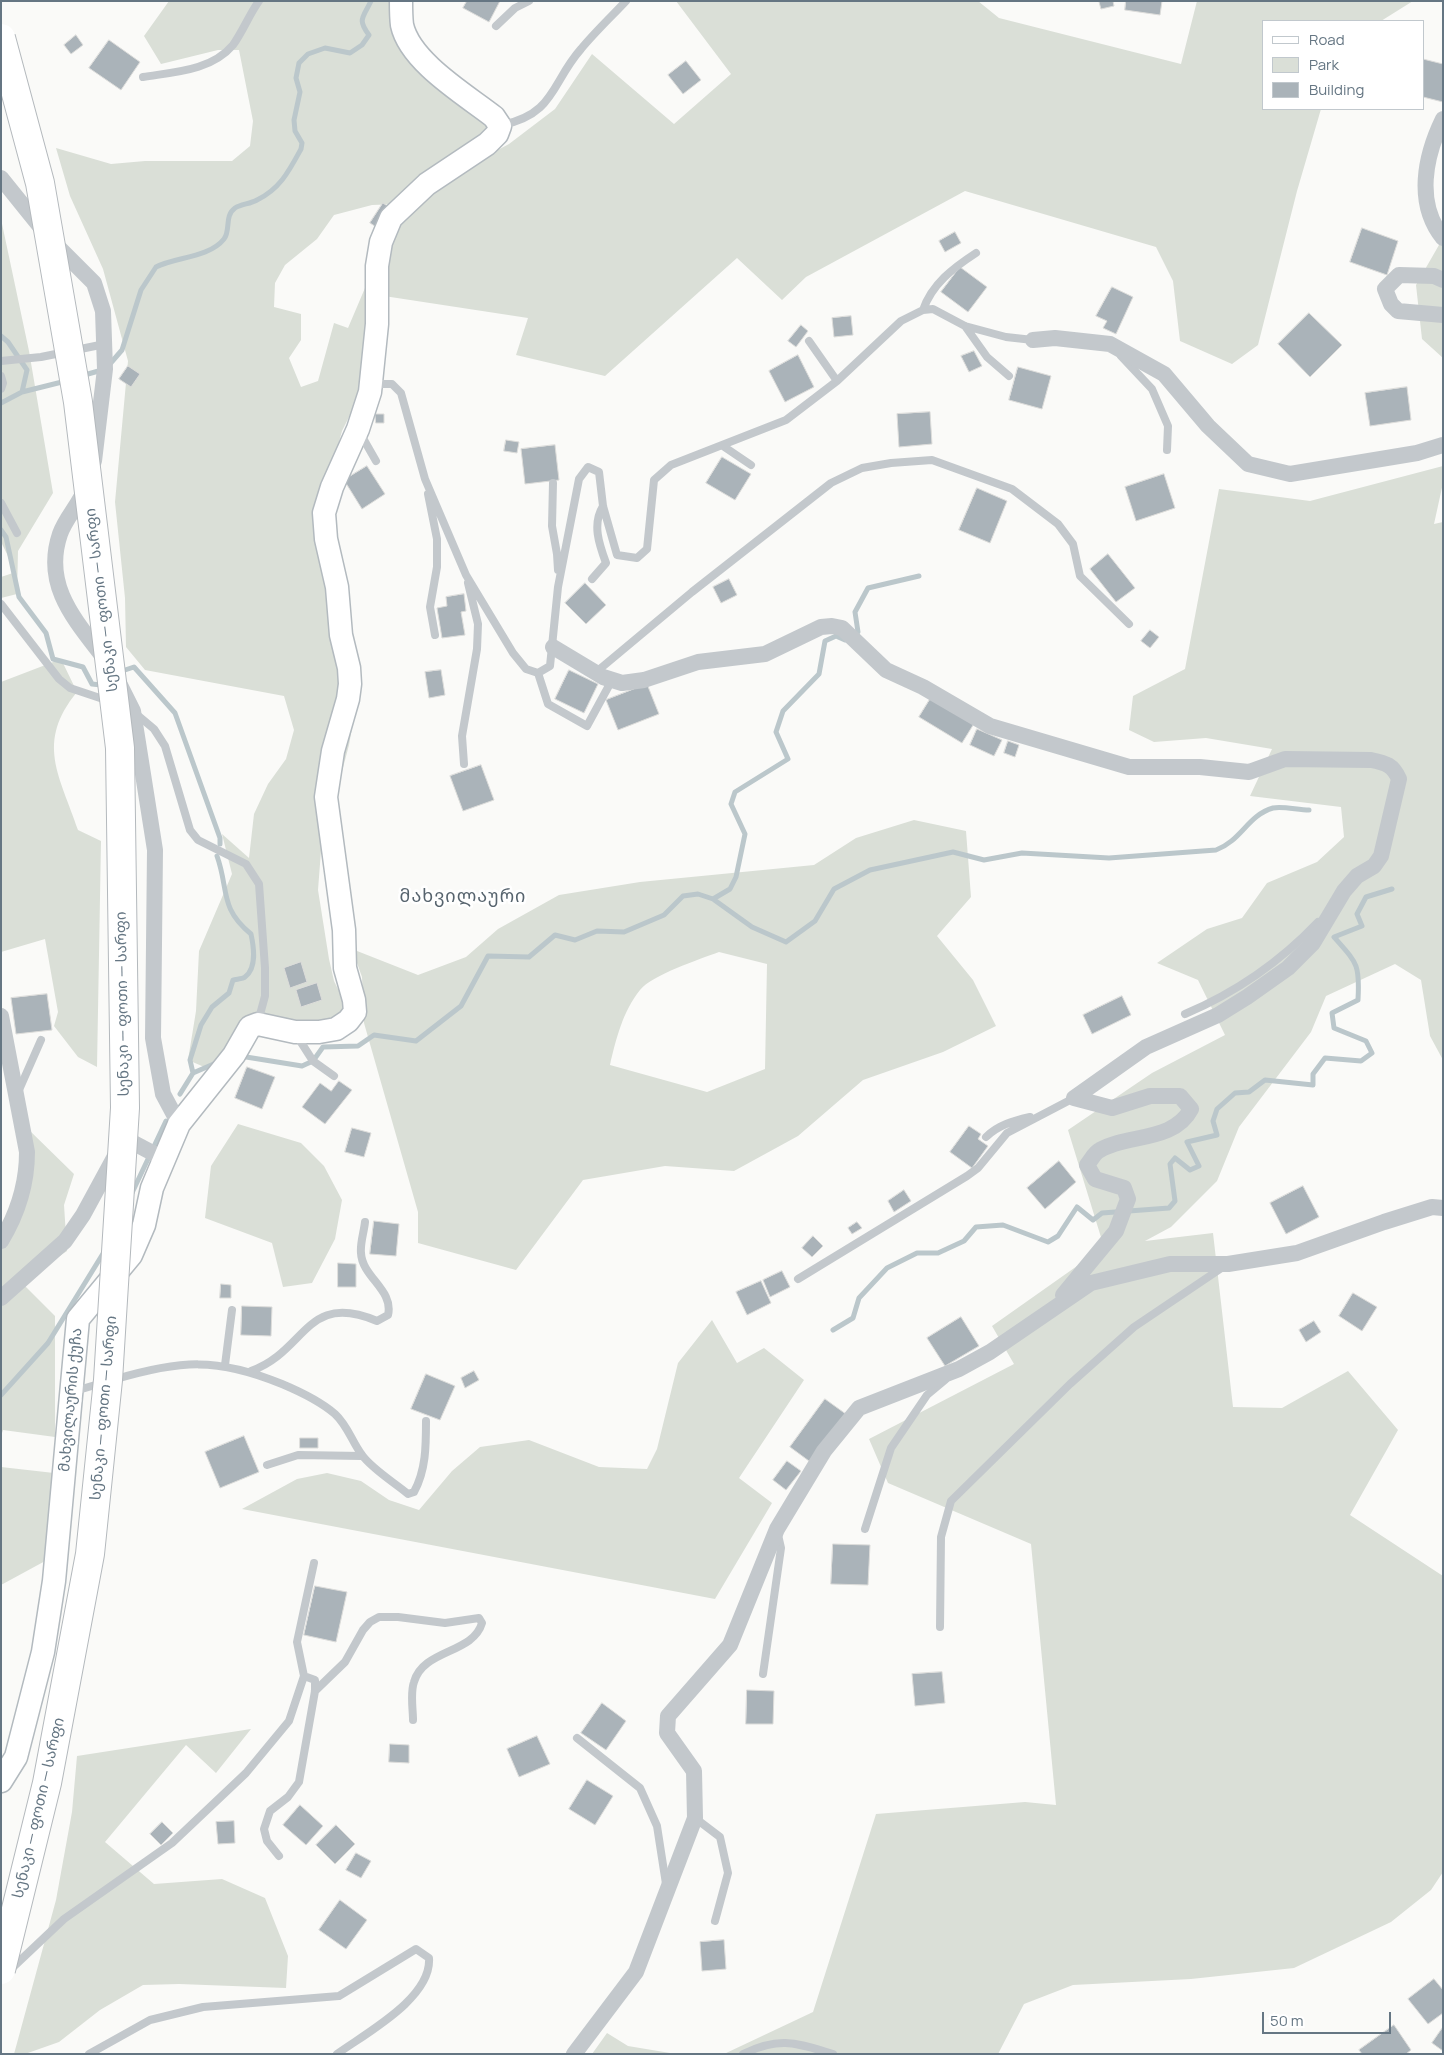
<!DOCTYPE html>
<html>
<head>
<meta charset="utf-8">
<style>
  body { margin:0 }
  #map { position:relative; width:1444px; height:2055px; overflow:hidden; background:#fafaf8; font-family:Manrope,sans-serif }
  canvas { display:block }
  .frame { position:absolute; inset:0; border:2px solid #657683; pointer-events:none }
  .legend { position:absolute; left:1262px; top:20px; width:162px; height:90px; box-sizing:border-box; background:#fff; border:1px solid #c1c8cd; margin:0; padding:6px 9px; list-style:none; font-size:15px; color:#657683 }
  .legend li { display:flex; align-items:center; gap:10px; height:25px }
  .legend b { width:25px; border:1px solid #c1c8cd }
  .scale { position:absolute; left:1262px; top:2012px; width:129px; height:22px; box-sizing:border-box; border:2px solid #657683; border-top:0; padding-left:6px; font-size:15px; line-height:18px; white-space:nowrap; color:#657683; -webkit-text-stroke:4px #fff; paint-order:stroke }
</style>
</head>
<body>
<div id="map">
<canvas width="1444" height="2055"></canvas>
<div class="frame"></div>
<ul class="legend">
<li><b style="height:6px;background:#fff"></b>Road</li>
<li><b style="height:14px;background:#dadfd7"></b>Park</li>
<li><b style="height:14px;background:#aab3b9"></b>Building</li>
</ul>
<div class="scale">50 m</div>
</div>
<script>
const ctx = document.querySelector('canvas').getContext('2d');
ctx.lineJoin = 'round';
function paint(path, color) {
  ctx.fillStyle = color;
  ctx.fill(path, 'evenodd');
}
function strokePath(path, color, width, dash) {
  ctx.strokeStyle = color;
  ctx.lineWidth = width;
  ctx.lineCap = dash ? 'butt' : 'round';
  ctx.setLineDash(dash || []);
  ctx.stroke(path);
}
function drawText(font, color, halo, rows, align = 'center') {
  ctx.font = font + ' Manrope,"Noto Sans Georgian",sans-serif';
  ctx.lineWidth = 5;
  ctx.setLineDash([]);
  ctx.textBaseline = 'middle';
  ctx.strokeStyle = halo;
  ctx.fillStyle = color;
  for (const [text, x, y, turn = 0] of rows) {
    ctx.save();
    ctx.translate(x, y);
    ctx.rotate((+turn || 0) * Math.PI / 180);
    ctx.textAlign = isNaN(turn) ? turn : align;
    if (halo) ctx.strokeText(text, 0, 0);
    ctx.fillText(text, 0, 0);
    ctx.restore();
  }
}
paint(new Path2D(`
  M169 1H396V25L500 126 401 204 372 205 334 215 317 239 285 265 275 283 274 307 301 314V340L289 358 301 387 318 381 334 323 348 328 365 288 375 320 373 369 342 431 323 500 356 705 349 745 321 851 318 890 329 959 334 981 345 1003 339 1019 326 1028 258 1024 218 1073 188 1060 196 1011 199 951 232 874 222 834 249 858 254 814 268 784 286 759 294 730 284 696 145 670 126 647 125 598 115 502 128 361 103 269 70 196 56 148 111 164 145 161H232L250 146 253 121 239 50H218L161 64 144 36Z
  M676 1H978L999 18 1181 64 1197 1H1413L1381 21H1263V109H1321L1297 191 1258 345 1232 364 1180 341 1173 281 1156 247 965 191 806 277 782 300 737 258 605 376 516 355 528 318 384 296 391 240 405 219 460 170 509 144 555 109 592 54 674 124 731 74Z
  M1 219 29 351 53 493 18 551 17 594 1 598V577L16 572 1 542Z
  M1443 238V358L1422 339 1416 285Z
  M1443 466V483L1434 524 1443 522V1060L1430 1036 1421 980 1395 964 1326 996 1311 1032 1239 1127 1217 1181 1171 1227 1145 1241 1213 1233 1233 1407 1282 1408 1348 1371 1398 1430 1350 1515 1443 1576V1872L1431 1890 1391 1922 1294 1968 1191 1979 1073 1985 1024 2004 998 2054H724L813 2012 876 1814 1025 1802 1056 1805 1031 1544 888 1483 869 1439 1014 1364 992 1326 1104 1247 1068 1130 1152 1073 1225 1035 1198 980 1157 963 1207 929 1242 918 1267 883 1317 862 1344 837 1341 807 1250 796 1272 749 1206 738 1154 742 1129 730 1133 696 1185 669 1219 489 1310 501Z
  M61 659 77 692C35 743 60 776 78 830L101 841 97 1067 78 1057 54 1026 58 1012 45 939 1 952V682Z
  M914 820 966 831 971 897 937 936 973 980 996 1026 943 1052 863 1080 798 1136 734 1171 665 1166 583 1180 516 1270 418 1243V1212L364 1023 362 977 352 949 418 975 466 957 498 929 559 895 640 882 814 865 856 838ZM719 952 767 964 765 1069 707 1092 610 1065C616 1039 623 1011 640 990 652 975 700 959 719 952Z
  M238 1124 301 1143 324 1166 342 1200 335 1239 312 1283 283 1287 272 1243 205 1218 211 1166Z
  M27 1128 74 1174 64 1205 67 1251 21 1282 55 1316V1437L3 1430 1 1436V1239L12 1217Z
  M712 1320 737 1363 764 1348 804 1380 739 1478 772 1503 715 1599 242 1509 297 1479 327 1473 361 1481 389 1500 419 1510 452 1471 480 1447 529 1440 599 1467 647 1469 657 1449 678 1363Z
  M1 1467 54 1473 47 1560 1 1585Z
  M251 1729 216 1773 186 1745 105 1842 154 1884 222 1879 265 1898 288 1956 286 1988 179 1984 143 1985 100 2010 59 2042 25 2054H14L56 1900 72 1812 77 1756Z
  M607 2033 628 2046 676 2054H592Z`), '#dadfd7');
strokePath(new Path2D(`
  M1 336 8 342 27 370 22 392
  M109 365 122 350 141 290 156 267C175 257 209 258 224 239 231 230 224 216 235 208 241 204 250 204 257 200 280 189 289 171 301 149L302 143 295 131 294 120 300 92 296 78 299 63 308 54 325 48 350 53 362 45 369 35C357 19 363 18 371 1
  M81 376 102 370
  M1 403 22 392 66 381
  M1 530 6 537 19 597 46 633 53 659 83 667 92 684 101 685 104 683
  M854 635 858 632 855 612 868 588 919 576
  M122 671 134 667 175 713 220 838V844
  M713 899 730 889 736 877 745 834 731 804 735 792 788 759 776 732 783 711 819 674 825 641 836 636 845 640
  M240 1056 302 1066 313 1061 323 1047 358 1046 374 1035 416 1041 461 1006 488 956 529 957 555 935 575 940 597 931 624 932 664 915 683 896 698 894 713 899 752 927 786 942 815 921 834 889 870 870 953 852 984 860 1022 853 1109 858 1216 850C1241 841 1248 815 1273 808 1283 806 1298 810 1309 810
  M193 1073 190 1060 201 1025 212 1007 229 993 233 980C236 979 243 979 245 977 257 968 254 948 251 934 219 908 229 889 217 856
  M180 1094 193 1073 216 1063
  M131 1195 166 1121
  M833 1330 853 1318 859 1298 887 1268 917 1253H938L964 1241 976 1227 1003 1225 1048 1242 1058 1236 1077 1207 1093 1220 1102 1213 1169 1208 1175 1201 1170 1164 1175 1158 1190 1170 1199 1166 1187 1142 1217 1135 1213 1121 1217 1109 1235 1093 1249 1092 1265 1080 1313 1085V1074L1325 1058 1361 1061 1372 1053 1366 1041 1334 1028 1332 1013 1358 1000C1360 964 1357 963 1334 937L1362 926 1357 914 1366 897 1392 889
  M1 1395 48 1343 104 1252`), '#bbc7cb', 5);
const building = new Path2D(`
  M467 1H500L489 22 463 8Z
  M1113 1 1114 6 1101 9 1099 2Z
  M1126 1H1162L1160 15 1125 10Z
  M76 35 83 45 71 54 64 45Z
  M109 40 140 62 121 90 89 68Z
  M1423 59 1443 64V102L1423 97Z
  M686 61 701 80 683 94 668 75Z
  M383 203 393 210 381 230 370 223Z
  M1362 228 1398 241 1387 275 1350 262Z
  M955 232 961 243 945 252 939 241Z
  M960 267 987 287 968 312 941 292Z
  M1112 287 1133 297 1116 334 1103 328 1107 321 1096 316Z
  M1309 313 1342 345 1310 377 1278 344Z
  M851 316 853 335 834 337 832 318Z
  M801 325 808 331 796 347 788 341Z
  M974 351 982 366 969 372 961 356Z
  M798 355 814 387 785 402 769 371Z
  M128 366 140 374 131 387 119 379Z
  M1018 367 1051 376 1042 409 1009 400Z
  M1407 387 1411 420 1370 426 1365 393Z
  M930 412 932 444 899 447 897 414Z
  M375 414H384V423H376Z
  M506 440 519 442 517 453 504 451Z
  M555 445 559 480 525 484 521 449Z
  M722 457 751 474 735 500 706 483Z
  M367 466 385 494 362 509 344 480Z
  M1164 474 1175 508 1136 521 1125 487Z
  M977 488 1007 501 990 543 959 530Z
  M1108 554 1135 588 1116 602 1090 569Z
  M729 579 737 595 721 603 713 587Z
  M585 583 606 605 586 624 565 603Z
  M464 594 466 611 461 612 465 635 442 638 437 608 447 606 446 597Z
  M1150 630 1159 637 1150 648 1141 641Z
  M441 670 445 695 429 698 425 672Z
  M569 670 598 684 584 713 555 699Z
  M647 684 659 714 618 730 606 700Z
  M932 696 975 722 962 743 919 717Z
  M977 729 1002 740 994 756 970 745Z
  M1008 741 1019 745 1015 757 1004 753Z
  M481 765 494 800 463 811 450 776Z
  M301 962 307 982 290 988 284 968Z
  M317 983 322 1000 301 1007 296 990Z
  M47 994 52 1030 16 1034 11 998Z
  M1122 996 1131 1015 1092 1034 1083 1015Z
  M247 1067 275 1077 262 1109 235 1098Z
  M339 1081 352 1090 325 1124 302 1107 320 1083 331 1091Z
  M969 1126 981 1134 978 1139 988 1146 972 1168 950 1152Z
  M352 1128 371 1133 364 1157 345 1152Z
  M1059 1161 1076 1182 1045 1209 1027 1188Z
  M1303 1186 1319 1217 1286 1234 1270 1203Z
  M904 1190 911 1201 894 1212 888 1201Z
  M374 1221 399 1224 396 1256 370 1254Z
  M857 1222 862 1228 852 1234 848 1228Z
  M813 1236 823 1246 812 1257 802 1248Z
  M338 1263 356 1264V1287H338Z
  M782 1271 790 1287 770 1297 763 1280Z
  M761 1281 771 1303 747 1315 736 1292Z
  M221 1284 231 1285V1298H220Z
  M1353 1293 1377 1307 1362 1331 1339 1316Z
  M242 1306 272 1307 271 1336 241 1335Z
  M961 1317 979 1346 945 1366 927 1338Z
  M1314 1321 1321 1332 1306 1342 1299 1330Z
  M474 1371 479 1380 465 1388 461 1378Z
  M426 1374 455 1386 440 1420 411 1409Z
  M825 1399 850 1417 809 1461 790 1447Z
  M244 1436 259 1472 220 1488 205 1452Z
  M300 1438H318V1448H300Z
  M787 1461 801 1471 786 1490 773 1480Z
  M833 1544 870 1545 868 1585 831 1584Z
  M315 1586 347 1592 336 1642 304 1635Z
  M942 1672 945 1703 915 1706 912 1674Z
  M747 1690 774 1691 773 1724H746Z
  M602 1703 626 1721 606 1750 581 1733Z
  M537 1736 550 1764 519 1777 507 1749Z
  M390 1744 409 1745V1763L389 1762Z
  M587 1780 613 1796 595 1825 569 1809Z
  M300 1805 323 1826 306 1845 283 1825Z
  M234 1821 235 1843 218 1844 216 1822Z
  M162 1822 173 1833 161 1845 150 1834Z
  M336 1825 355 1844 335 1864 316 1845Z
  M356 1853 371 1861 361 1878 346 1870Z
  M340 1900 367 1920 346 1949 319 1930Z
  M724 1940 726 1969 702 1971 700 1942Z
  M1434 1979 1443 1990V2013L1428 2024 1408 1999Z
  M1394 2025 1411 2050 1406 2054H1362L1359 2050Z
  M1443 2027V2051L1432 2043Z`);
paint(building, '#aab3b9');
strokePath(building, '#dcdcda', 1);
const secondary = new Path2D(`
  M1 1781 16 1757 43 1652 54 1581 78 1319 131 1255 144 1225 152 1188 179 1124 234 1055 250 1027 258 1024 295 1032H319L336 1029 348 1021 355 1012 354 1000 345 968 344 930 326 797 333 751 348 699 350 684 349 668 341 635 337 587 326 539 324 513 332 487 358 429 370 392 377 324V266L381 242 391 218 427 184 487 144 497 134 500 126 494 117C466 95 410 62 402 25 401 17 401 9 401 1`);
strokePath(secondary, '#b3babf', 25);
strokePath(new Path2D(`
  M496 26 515 8 529 1
  M143 77C174 72 211 71 233 45 243 31 249 15 259 1
  M502 125C555 114 551 83 581 49 595 32 611 17 626 1
  M923 310C932 284 953 268 976 253
  M965 326 987 357 1009 376
  M809 341 837 381
  M1121 356 1152 389 1168 426 1167 450
  M1 361 41 357 105 344
  M1 376 3 383 1 389
  M374 389 381 384H392L401 393 425 479 466 575 513 653 526 669 538 673 550 666 558 587 579 479 588 467 599 472 603 506 617 555 637 558 647 549 654 480 671 465 786 420 837 381 901 321 923 310 933 309 965 326 1006 337 1033 340
  M360 433 376 461
  M723 446 751 465
  M553 483 552 526 557 554 558 570
  M428 494 437 539V567L430 607 435 635
  M1 503 17 533
  M592 579 606 563C599 544 592 524 603 506
  M1 604 59 679 70 688 109 701
  M538 673 548 704 587 726 612 680
  M595 673 692 592 831 483 862 468 891 463 932 460 1012 489 1058 524 1073 544 1080 576 1129 624
  M135 713 154 729 165 746 190 830 198 840 246 864 259 884 265 968V996L258 1022
  M464 764 462 736 477 649 478 624 468 583
  M1185 1014C1237 992 1280 962 1318 922
  M297 1036 313 1061 334 1076
  M19 1090 41 1040
  M986 1137C998 1125 1013 1121 1030 1117
  M798 1279 967 1176 978 1168 1007 1133 1074 1098
  M225 1365 232 1310
  M251 1371C307 1351 305 1291 377 1321L388 1315C394 1290 362 1277 361 1253 360 1243 364 1232 365 1222
  M113 1380C180 1360 217 1357 282 1384 301 1392 320 1401 335 1414 348 1426 352 1442 362 1455 372 1469 395 1483 408 1494L414 1492C426 1470 426 1446 426 1421
  M75 1391 102 1383
  M267 1465 298 1455 362 1456
  M865 1529 891 1448 927 1395 945 1380
  M940 1627 941 1537 951 1501 1070 1384 1134 1327 1223 1267
  M763 1674 781 1548 778 1535
  M304 1676 297 1642 314 1563
  M315 1691 345 1662 363 1630 370 1622 379 1617H398L445 1623 479 1618 482 1623C473 1654 423 1649 414 1682 410 1693 413 1709 413 1720
  M577 1738 640 1788 657 1826 666 1884
  M695 1818 720 1837 728 1873 715 1921
  M10 1970 64 1919 172 1843 246 1773 289 1721 304 1676 315 1680V1691L299 1782 288 1797 270 1811 264 1829 267 1841 279 1856
  M89 2054 150 2020 203 2007 339 1996 416 1949 429 1958C432 1998 366 2033 337 2054
  M743 2054C780 2036 796 2043 833 2054`), '#c3c8cc', 8);
strokePath(new Path2D(`
  M1443 119C1425 156 1415 203 1443 238
  M1 178 51 240 94 283 103 311 105 369 94 461
  M1443 280 1434 276 1399 275 1385 289 1391 304 1398 311 1443 315
  M1033 340 1055 338 1110 344 1164 374 1208 426 1248 464 1290 474 1417 453 1443 445
  M86 487C80 504 66 517 60 534 42 587 77 622 107 662
  M553 647 603 677 622 683 644 680 698 662 765 654 821 627 832 626 842 628 886 670 923 687 990 726 1129 767H1200L1249 772 1285 759 1371 760C1386 763 1393 765 1399 779L1381 856 1374 866 1357 876 1344 891 1313 943 1288 968 1247 997 1218 1015 1146 1047 1074 1098
  M119 683 133 711 155 850 153 1038 163 1094 179 1124
  M1 1016 27 1152C27 1184 18 1213 1 1241
  M1063 1295 1116 1231 1128 1199 1124 1188 1095 1179 1087 1165C1091 1160 1095 1152 1100 1150 1127 1134 1174 1142 1191 1109L1180 1096H1150L1112 1108 1074 1098
  M1 1298 65 1241 83 1215 121 1145 130 1141 164 1159
  M574 2054 636 1972 695 1818 694 1771 667 1733 668 1716 730 1645 777 1529 824 1451 859 1408 959 1369 990 1352 1091 1283 1170 1264H1228L1297 1253 1384 1222 1432 1207 1443 1208`), '#c3c8cc', 16);
strokePath(secondary, '#fff', 22);
const highwayBridge = new Path2D(`
  M1 38 40 183 78 402 120 748 125 1108 108 1380 90 1554 47 1783 1 1970`);
strokePath(highwayBridge, '#b4b9bd', 30, []);
strokePath(highwayBridge, '#fff', 28);
drawText('15px', '#657683', '#fff', [
  ["სენაკი — ფოთი — სარფი",102,600,-97],
  ["სენაკი — ფოთი — სარფი",123,1004,-91],
  ["მახვილაურის ქუჩა",71,1400,-85],
  ["სენაკი — ფოთი — სარფი",104,1408,-85],
  ["სენაკი — ფოთი — სარფი",39,1808,-77]
]);
ctx.letterSpacing = '1px';
drawText('18px', '#57646e', '#fff', [
  ["მახვილაური",463,897]
]);
ctx.letterSpacing = '0px';
</script>
</body>
</html>
